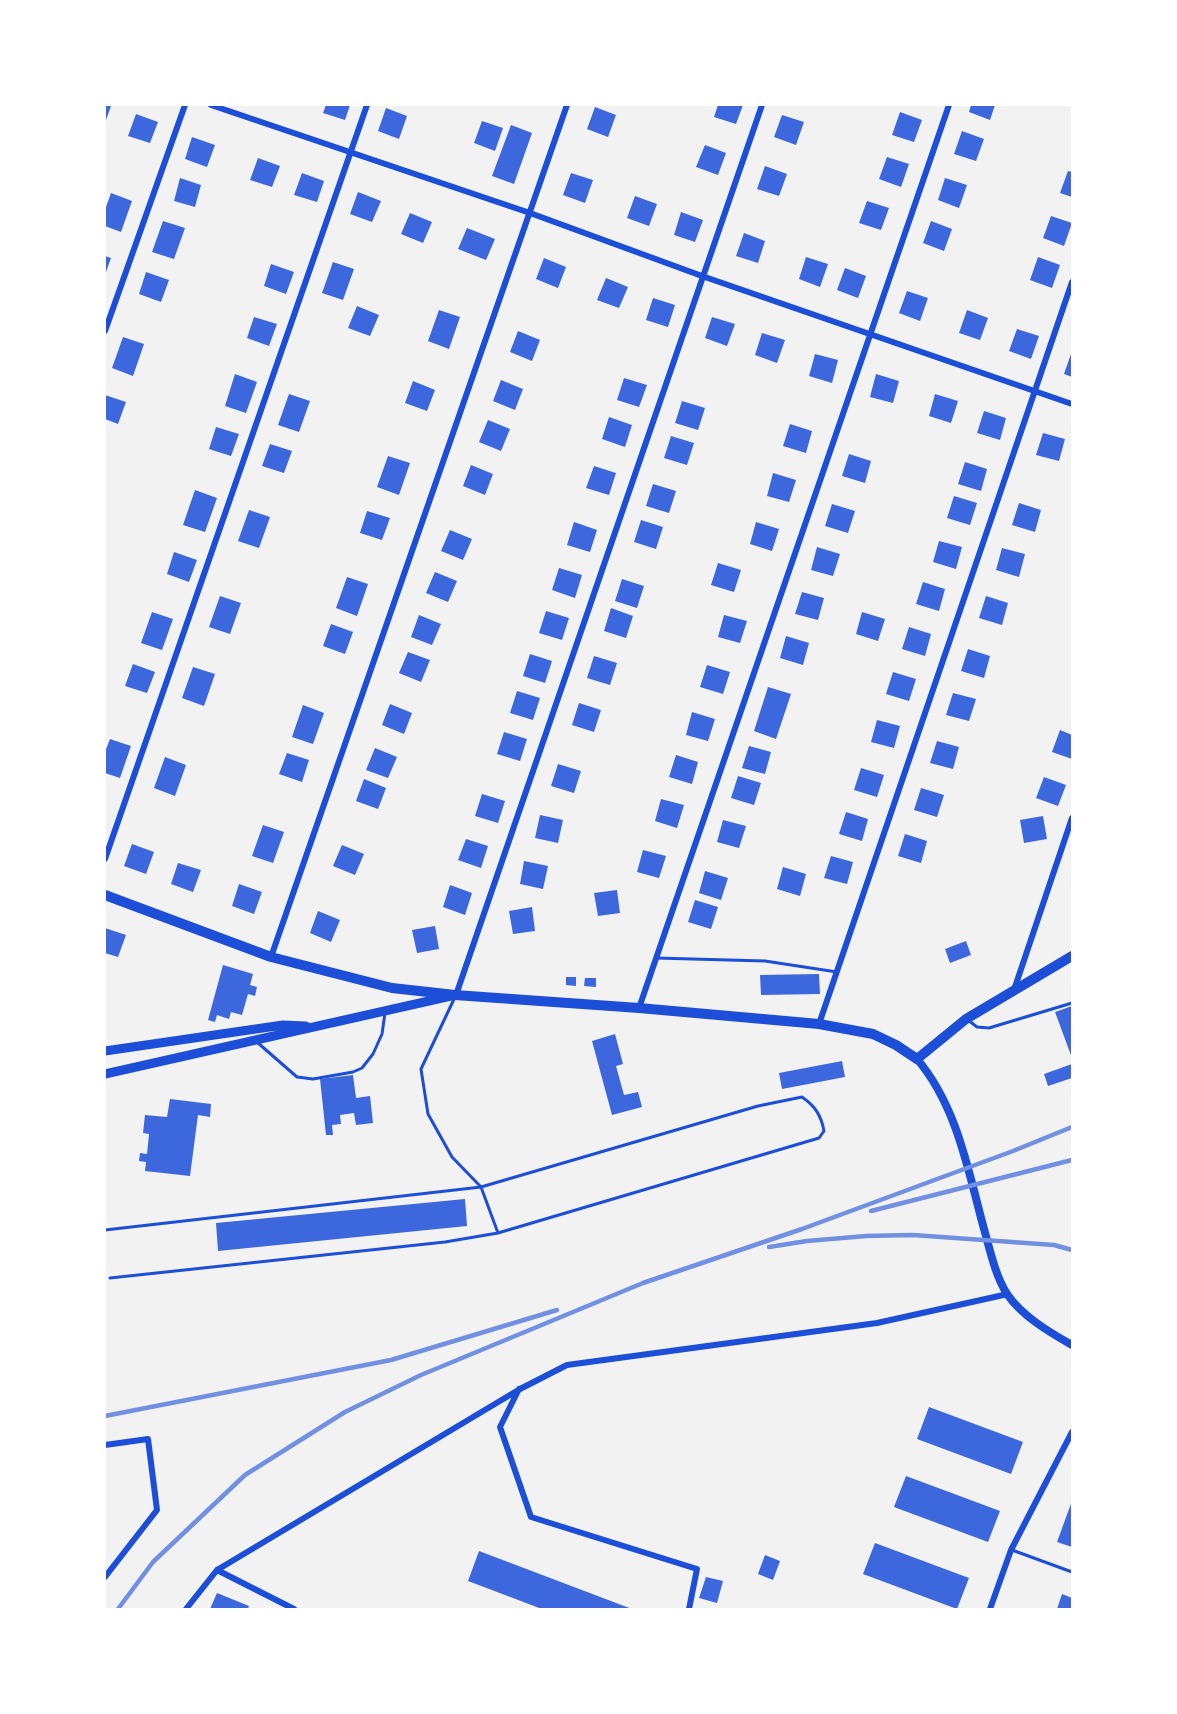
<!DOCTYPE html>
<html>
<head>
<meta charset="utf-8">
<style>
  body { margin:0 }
  #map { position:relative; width:1177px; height:1714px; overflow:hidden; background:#f2f2f2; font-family:"Fira Sans",sans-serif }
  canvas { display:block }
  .frame { position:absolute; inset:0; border:106px solid #fff; pointer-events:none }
</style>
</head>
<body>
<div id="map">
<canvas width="1177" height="1714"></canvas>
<div class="frame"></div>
</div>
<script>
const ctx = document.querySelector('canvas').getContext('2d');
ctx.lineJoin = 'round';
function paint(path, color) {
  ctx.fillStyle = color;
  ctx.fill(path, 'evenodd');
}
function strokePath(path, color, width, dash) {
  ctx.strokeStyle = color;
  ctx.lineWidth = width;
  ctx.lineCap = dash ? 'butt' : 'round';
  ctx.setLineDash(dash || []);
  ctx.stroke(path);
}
paint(new Path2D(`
  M105 105 111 106 105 123Z
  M326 105H350L345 120 323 113Z
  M718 105H743L736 124 714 117Z
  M971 105H995L990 120 969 112Z
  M595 107 616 115 608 137 587 129Z
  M386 108 407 116 399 139 378 131Z
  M900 112 922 120 914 142 892 135Z
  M136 114 158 122 150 143 128 136Z
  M782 115 804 122 796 145 774 137Z
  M482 121 503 128 495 151 474 143Z
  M511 125 532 133 514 184 492 176Z
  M962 131 984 139 976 161 954 154Z
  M192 137 215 145 207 167 185 159Z
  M705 145 726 153 718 175 696 167Z
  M887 157 909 164 901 187 879 179Z
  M258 158 280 166 272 187 250 180Z
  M765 166 787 174 779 196 757 189Z
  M1068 171 1072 172V197L1060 193Z
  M302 173 324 181 317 202 294 195Z
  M571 173 593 180 585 203 563 195Z
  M180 178 201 185 195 207 174 201Z
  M945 178 967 185 959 208 938 200Z
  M358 192 381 201 372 222 350 214Z
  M111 193 132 201 121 232 105 226V210Z
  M635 196 657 204 649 226 627 218Z
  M867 201 889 208 881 230 859 223Z
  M681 212 703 220 695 242 674 235Z
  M410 213 432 222 423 243 401 234Z
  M1051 216 1072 223 1064 246 1043 238Z
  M163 221 185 228 174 259 152 252Z
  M931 221 952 229 944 251 923 243Z
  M467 228 495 239 486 260 458 249Z
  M744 233 765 241 758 263 736 256Z
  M105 256 111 258 105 275Z
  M806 257 828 264 820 287 799 279Z
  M1038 257 1060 265 1052 288 1030 280Z
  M544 258 566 267 558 288 536 279Z
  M333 262 354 269 343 300 322 293Z
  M271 264 294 272 286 294 264 286Z
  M845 268 866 276 858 298 837 290Z
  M146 272 169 280 161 302 139 294Z
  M606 278 628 287 619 308 597 300Z
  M907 291 928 298 920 321 899 313Z
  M653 298 675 305 668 327 646 320Z
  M357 306 379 315 370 336 348 328Z
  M439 310 460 317 449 349 428 341Z
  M967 310 988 318 980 340 959 333Z
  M254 317 277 324 269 346 247 338Z
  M712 317 735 324 727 346 705 338Z
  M1017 329 1039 336 1031 359 1009 351Z
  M518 331 540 340 532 361 510 352Z
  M762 333 785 340 777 363 755 355Z
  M123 337 144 344 133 376 112 368Z
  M1072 351V377L1064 374Z
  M815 354 838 360 832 383 809 376Z
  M235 374 257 382 246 413 225 406Z
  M876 374 899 381 893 403 870 397Z
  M624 378 647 385 639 407 617 400Z
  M501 380 523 389 515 410 493 401Z
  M413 381 435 390 427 411 405 403Z
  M289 394 310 401 299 432 278 425Z
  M935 394 958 401 951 423 929 416Z
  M105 395 126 402 118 424 105 419Z
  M682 401 705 408 698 430 675 423Z
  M984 411 1006 418 1000 440 977 433Z
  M609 417 632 425 625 447 602 439Z
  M488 420 510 429 501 451 479 442Z
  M790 424 812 431 806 453 783 446Z
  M216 427 239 434 231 456 209 449Z
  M1043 433 1065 439 1059 461 1036 455Z
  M671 436 694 443 687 465 664 458Z
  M270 444 292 451 284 473 262 466Z
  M849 454 871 461 865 483 842 476Z
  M388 456 410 463 399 495 377 487Z
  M965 462 987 469 981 491 958 484Z
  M471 465 493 474 485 495 463 486Z
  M594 466 616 473 609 495 586 488Z
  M773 473 796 480 789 502 767 496Z
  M653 484 676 491 669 513 646 506Z
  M195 490 217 498 205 532 183 525Z
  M954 496 977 503 970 525 947 518Z
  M1019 503 1041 510 1035 532 1012 525Z
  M832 504 855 511 848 533 825 526Z
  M249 510 270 517 259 548 238 541Z
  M367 511 390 518 382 540 360 533Z
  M641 520 663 527 656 549 634 542Z
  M574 522 597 530 590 552 567 545Z
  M756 522 779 529 772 551 750 544Z
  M450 530 472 539 463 560 441 551Z
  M939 541 962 547 956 569 933 562Z
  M817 547 840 554 833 576 811 570Z
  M1002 548 1025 554 1019 577 996 570Z
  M174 552 197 560 189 582 167 574Z
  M718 563 741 570 734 592 711 585Z
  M559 568 582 575 575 598 552 590Z
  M435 572 457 581 448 602 426 593Z
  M347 577 368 584 357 616 336 608Z
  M622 579 644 586 637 608 615 601Z
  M923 582 945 589 939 611 916 604Z
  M802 592 824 598 818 620 795 614Z
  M220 596 241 603 230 634 209 627Z
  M986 596 1008 603 1002 625 979 618Z
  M611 608 633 616 626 638 604 631Z
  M546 611 569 618 562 640 539 633Z
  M152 612 173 619 162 650 141 643Z
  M862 612 885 619 878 641 856 634Z
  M419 615 441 624 432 645 411 637Z
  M724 615 747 621 740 643 718 637Z
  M331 624 353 632 345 654 323 646Z
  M909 627 931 634 925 656 902 649Z
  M786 636 809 643 803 665 780 658Z
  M968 649 990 656 984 678 961 671Z
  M408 652 430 660 421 682 399 673Z
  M530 654 552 661 545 683 523 676Z
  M594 656 617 663 610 685 587 678Z
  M133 664 155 672 147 693 125 686Z
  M707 665 730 672 723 694 700 687Z
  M193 667 215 674 204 706 182 698Z
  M893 672 916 679 909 701 886 694Z
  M768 687 791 694 776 739 754 731Z
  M517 691 540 698 533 720 510 713Z
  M953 693 976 699 969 721 946 715Z
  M579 703 601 710 594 732 572 725Z
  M390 704 412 713 404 734 382 725Z
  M303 705 324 713 313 744 292 737Z
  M692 712 715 719 708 741 686 735Z
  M877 720 900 726 894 748 871 742Z
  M1060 730 1072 735V759L1052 752Z
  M504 732 527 739 520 761 497 754Z
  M110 739 131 746 120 778 105 773V752Z
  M937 741 959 747 953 769 930 763Z
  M749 746 771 752 765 774 742 768Z
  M375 748 397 757 388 778 366 770Z
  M287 753 309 760 302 782 279 774Z
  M676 755 698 762 692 784 669 777Z
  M165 757 186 765 175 796 154 788Z
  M558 764 581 771 574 793 551 786Z
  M861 768 884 775 877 797 854 790Z
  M738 776 761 783 754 805 731 798Z
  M1044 777 1066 785 1058 806 1036 798Z
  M364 779 386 788 378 809 356 801Z
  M921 788 944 795 937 817 914 810Z
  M482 794 505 801 498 823 475 816Z
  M661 799 684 805 677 828 655 821Z
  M846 812 868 819 862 841 839 834Z
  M540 815 563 820 558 843 535 838Z
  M1043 816 1047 839 1024 843 1020 820Z
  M723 820 746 826 739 848 717 842Z
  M263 825 284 832 273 863 252 856Z
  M905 834 927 841 921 863 898 856Z
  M466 839 488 846 481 868 458 860Z
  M132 844 154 852 146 874 124 866Z
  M342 845 364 854 355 875 333 866Z
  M643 850 666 856 659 878 637 872Z
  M831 856 853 862 847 884 824 878Z
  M524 861 548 866 543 889 520 884Z
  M178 863 201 870 193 892 171 884Z
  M783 867 806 874 800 896 777 889Z
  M705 871 728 878 721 900 699 893Z
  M239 884 262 892 254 914 232 906Z
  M450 885 472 893 465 915 443 907Z
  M617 890 620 913 598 916 594 893Z
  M695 900 718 907 711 929 688 922Z
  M532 907 535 931 513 934 509 911Z
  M318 911 340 920 331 942 310 933Z
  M435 926 439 949 417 953 412 930Z
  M105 928 126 935 118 957 105 953Z
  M966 941 971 955 950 963 945 949Z
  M223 965 253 974 250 985 257 987 255 996 248 994 242 1015 231 1012 229 1019 217 1015 215 1022 208 1020Z
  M819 974 820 994 761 995 760 975Z
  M566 977H576V986L566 985Z
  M585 978H596V987L584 986Z
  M1072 1006V1058L1055 1012Z
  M615 1034 623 1064 616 1066 624 1095 638 1092 642 1107 612 1115 592 1041Z
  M842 1061 845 1077 782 1089 779 1073Z
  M1072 1064V1078L1048 1086 1044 1074Z
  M353 1075 356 1098 370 1096 373 1123 356 1125 354 1113 340 1115 341 1124 332 1125 333 1135H326L320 1079Z
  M170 1099 211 1104 210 1117 198 1115 190 1176 145 1171 146 1162 139 1161 140 1153 147 1154 149 1134 143 1133 145 1115 167 1117Z
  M465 1199 467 1226 218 1251 216 1223Z
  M929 1407 1023 1442 1011 1474 917 1439Z
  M906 1476 1000 1511 988 1542 894 1507Z
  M1072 1501V1547L1057 1542Z
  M875 1543 969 1578 957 1609 863 1574Z
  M479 1551 632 1609H542L468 1581Z
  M765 1555 780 1561 773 1580 758 1574Z
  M706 1577 723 1581 717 1603 699 1598Z
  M217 1593 249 1606 248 1609H210Z
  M1062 1594 1072 1598V1609H1057Z`), '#3d67dc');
strokePath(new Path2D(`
  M656 958 765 961 837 972
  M968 1020 977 1027 989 1028 1072 1003
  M258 1043 297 1077 313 1079 353 1072 362 1068 373 1054 382 1034 385 1013
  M105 1230 481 1187 452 1157 428 1114 421 1069 455 997
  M110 1278 445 1242 498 1233 481 1187 758 1106 802 1097C815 1106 821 1115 824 1131L819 1138 498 1233
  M1012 1550 1072 1572`), '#1d4ed8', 3);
strokePath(new Path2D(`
  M211 105 530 213 702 276 1072 404
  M105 331 185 105
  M105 859 367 105
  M271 957 567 105
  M1014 990 1072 818
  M456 995 762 105
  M639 1008 949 105
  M819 1024 1072 282
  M519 1389 500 1427 531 1517 697 1569 689 1609
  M105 1445 148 1439 157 1510 105 1577
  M217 1570 294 1609
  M186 1609 217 1570 520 1389 567 1365 877 1323 1008 1294
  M990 1609 1011 1550 1072 1432`), '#1d4ed8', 6);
strokePath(new Path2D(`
  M917 1059C957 1106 968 1170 984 1229 990 1250 995 1275 1007 1294 1022 1316 1049 1332 1072 1345`), '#1d4ed8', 8);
strokePath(new Path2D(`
  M105 1051 283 1025 306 1026
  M105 1074 451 996`), '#1d4ed8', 9);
strokePath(new Path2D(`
  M105 895 271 957 392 988 455 995 639 1008 819 1024 873 1034 896 1045 917 1059 966 1019 1072 956`), '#1d4ed8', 10);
strokePath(new Path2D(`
  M871 1211 1072 1160
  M769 1247 807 1241 866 1236 913 1235 1054 1245 1072 1250
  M105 1416 391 1360 557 1310
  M118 1609 153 1562 245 1475 345 1412 421 1375 643 1283 802 1229 1013 1151 1072 1127`), '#7290e2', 4.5);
</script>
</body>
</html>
